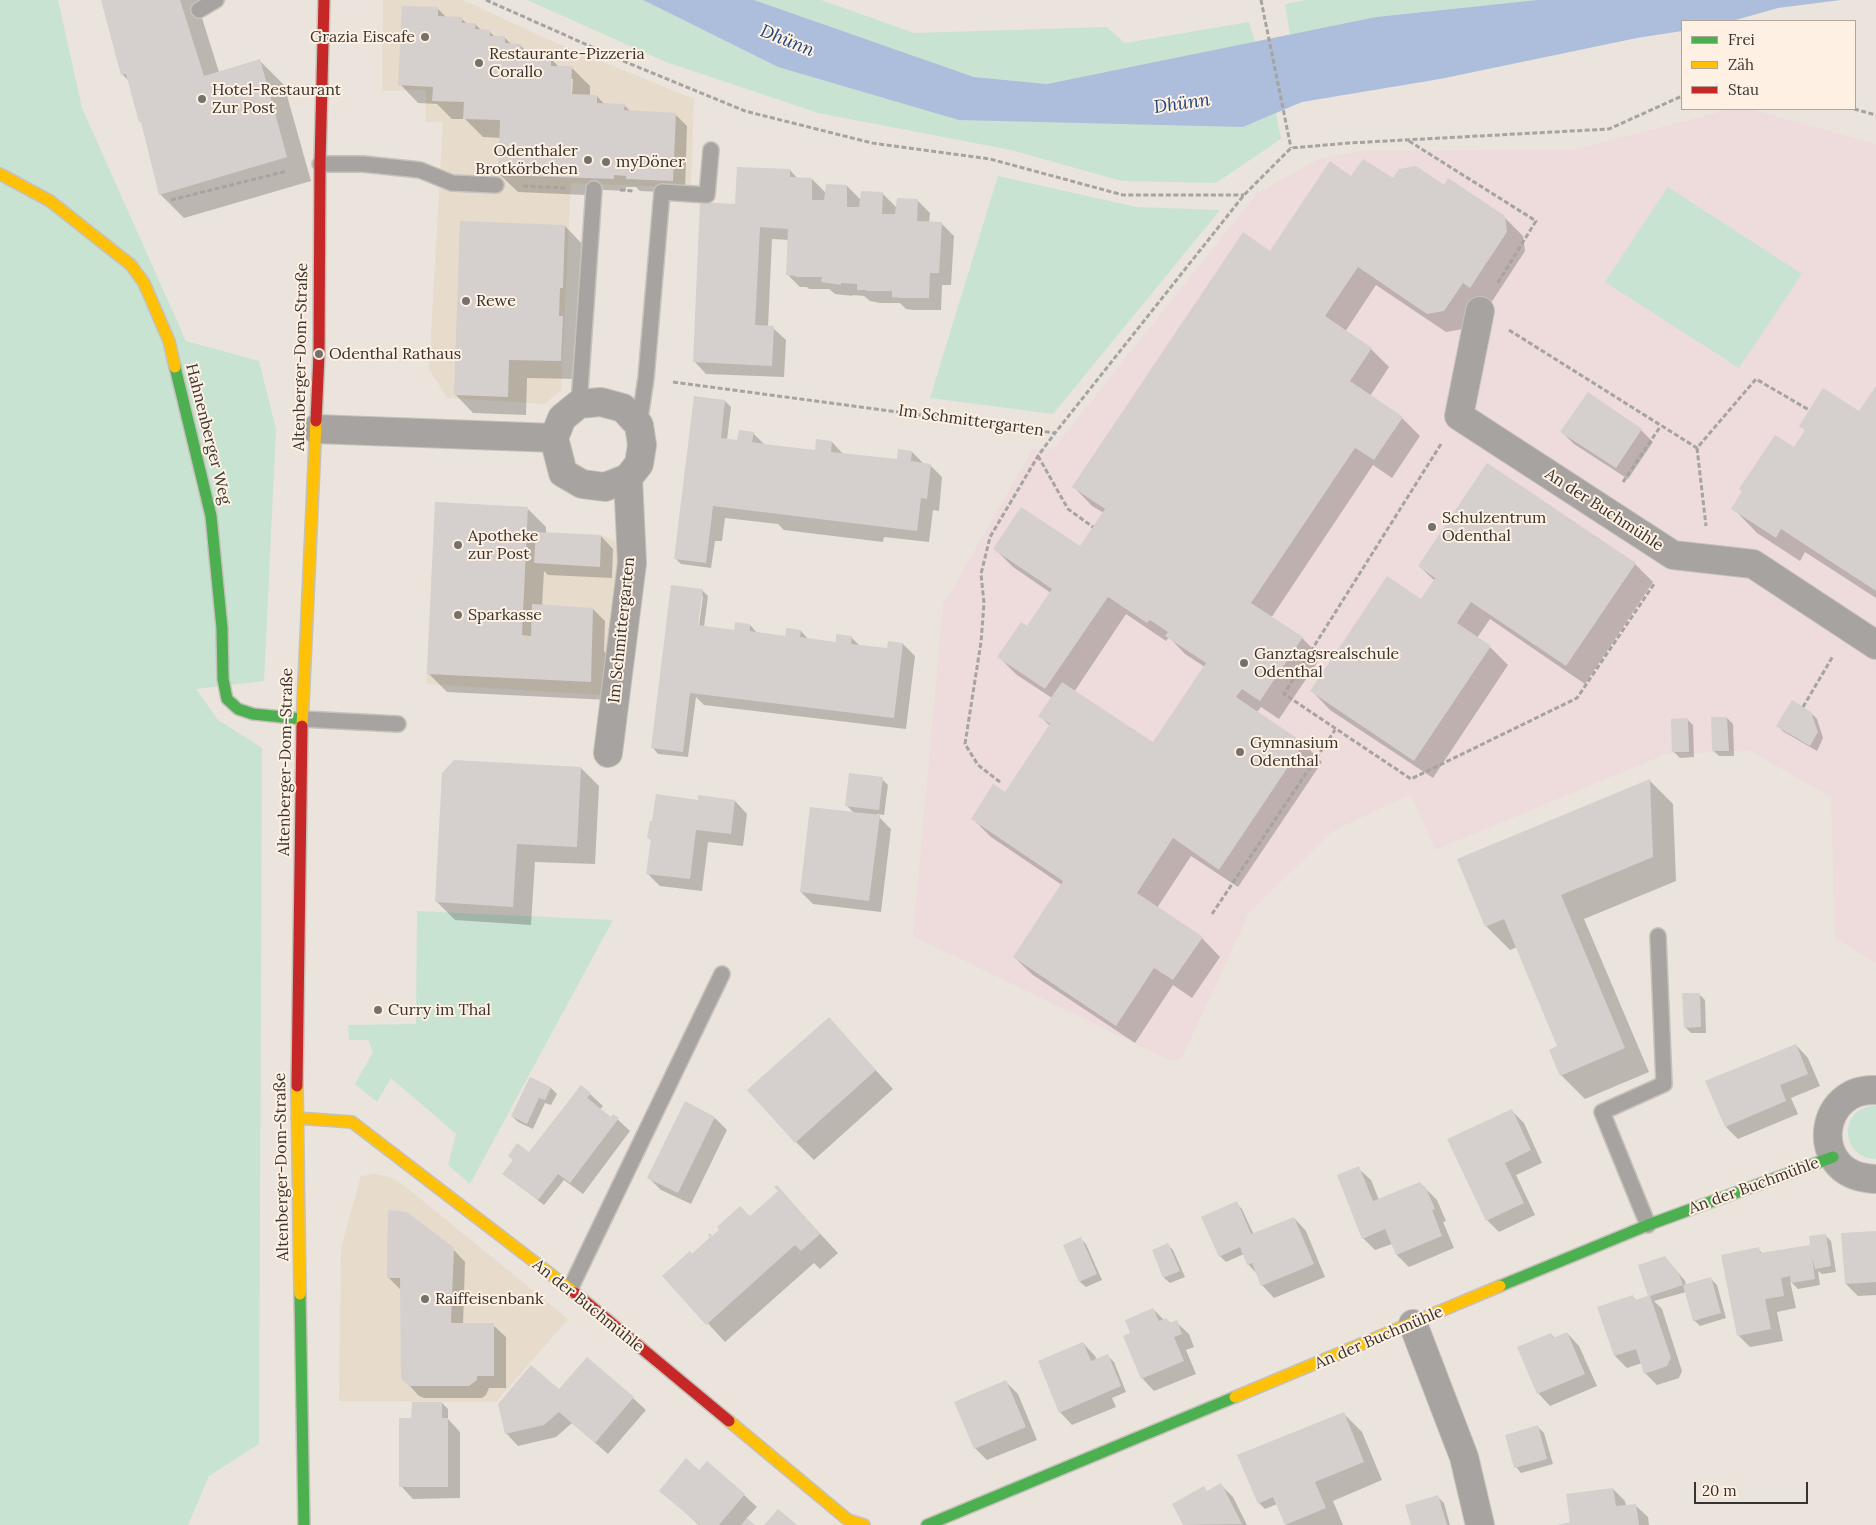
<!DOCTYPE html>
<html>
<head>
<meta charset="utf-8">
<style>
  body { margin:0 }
  #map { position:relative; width:1876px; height:1525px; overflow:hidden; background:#ebe4dc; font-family:Lora,serif }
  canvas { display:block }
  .legend { position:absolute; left:1681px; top:20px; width:175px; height:90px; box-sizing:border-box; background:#fef1e3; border:1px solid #afa59b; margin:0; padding:6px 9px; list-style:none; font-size:15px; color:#38332e }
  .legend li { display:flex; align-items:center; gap:10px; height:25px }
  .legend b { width:25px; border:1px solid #afa59b }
  .scale { position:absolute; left:1694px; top:1482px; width:114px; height:22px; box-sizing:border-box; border:2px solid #38332e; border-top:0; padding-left:6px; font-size:15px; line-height:18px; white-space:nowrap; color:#38332e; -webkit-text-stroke:4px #fef1e3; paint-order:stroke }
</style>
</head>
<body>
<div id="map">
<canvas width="1876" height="1525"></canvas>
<ul class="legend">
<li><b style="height:6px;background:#4caf50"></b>Frei</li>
<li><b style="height:6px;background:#ffc107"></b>Zäh</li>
<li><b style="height:6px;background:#c62828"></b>Stau</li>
</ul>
<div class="scale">20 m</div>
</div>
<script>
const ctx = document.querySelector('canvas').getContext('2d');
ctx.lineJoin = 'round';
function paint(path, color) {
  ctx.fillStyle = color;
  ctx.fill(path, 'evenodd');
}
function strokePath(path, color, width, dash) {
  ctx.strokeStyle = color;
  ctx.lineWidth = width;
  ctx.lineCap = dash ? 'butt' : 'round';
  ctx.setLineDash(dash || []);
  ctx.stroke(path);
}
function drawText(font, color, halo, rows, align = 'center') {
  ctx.font = font + ' Lora,serif';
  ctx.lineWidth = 4;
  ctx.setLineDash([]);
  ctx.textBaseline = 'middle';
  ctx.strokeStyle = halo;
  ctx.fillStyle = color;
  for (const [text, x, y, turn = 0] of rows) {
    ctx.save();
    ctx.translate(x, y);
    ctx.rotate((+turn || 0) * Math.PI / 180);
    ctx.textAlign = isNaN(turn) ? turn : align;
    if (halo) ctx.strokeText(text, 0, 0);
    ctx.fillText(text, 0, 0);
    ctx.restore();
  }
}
paint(new Path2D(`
  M383 0H463L547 39 694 99 691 188 571 183 561 390 545 404 447 398 429 369 443 122H426V90L382 91Z
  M435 502 528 507 527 531 601 535 615 541 618 560 601 695 426 684Z
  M375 1174 389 1177 401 1183 568 1319 496 1402 339 1401 341 1248 361 1176Z`), '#e7dbcc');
paint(new Path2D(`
  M1731 109H1750L1876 144V963L1835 938 1831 797 1750 751 1666 754 1435 850 1411 794 1333 831 1249 913 1182 1058 1171 1061 913 936 943 605 1033 449H1053L1257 193 1319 159 1362 151 1576 149Z`), '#eddcdb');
paint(new Path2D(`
  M0 0H58L82 108 186 341 259 361 276 429 264 681 196 689 218 720 262 748 259 1444 209 1476 188 1525H0Z
  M527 0H643L778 67 864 91 1243 127 1276 113 1281 139 1216 183 1122 181 1011 150 818 113 666 62Z
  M754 0H821L914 33 1107 27 1125 43 1249 22 1255 42 1047 84 974 77Z
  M1305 0H1537L1376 17 1290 35 1285 4Z
  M998 176 1136 207 1220 210 1053 414 930 398Z
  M1668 187 1802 274 1739 368 1605 282Z
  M417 911 613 920 470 1184 448 1165 456 1134 391 1078 377 1102 355 1084 373 1052 368 1040H349L348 1025 416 1024Z
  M1876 1105V1159C1849 1159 1837 1125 1861 1109 1865 1107 1872 1106 1876 1105Z`), '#c8e3d2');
paint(new Path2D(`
  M643 0H754L974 77 1047 84 1376 17 1537 0H1841L1778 8 1732 21H1682V31L1637 38 1440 79 1302 102 1243 127 959 120 778 67Z`), '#acbedb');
paint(new Path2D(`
  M103 0H226L202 18 219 72 260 61 284 85 311 181 184 218 160 194 143 124 141 122 130 82 122 74Z
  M437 8 447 18H461L467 24H475L482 31H489L495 37 505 38 512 45H520L533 58 551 59 559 67 572 68 590 86V96H597L605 105H624L631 112 675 114 687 126 685 193 640 191 636 187H626V191L585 189V195L518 192 499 174 501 138 483 137 465 119H452L437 104 418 103 400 84ZM571 79H573L572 95H570Z
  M790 170 798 179H812L826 193 847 186 862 201 882 193 897 208 917 200 930 213 929 223H941L954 236 951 285H942L941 310H914L906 309 900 303H880L870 301 864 296 852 295 853 296 835 294 829 289H809L807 287H800L788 275 789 240 772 239 768 327 773 328 786 340 784 377 706 374 694 361 737 205Z
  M1351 177 1444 186 1504 217 1523 236 1525 251 1489 306 1463 329 1446 332 1376 285 1345 332 1371 349 1389 367 1370 396 1402 418 1420 436 1392 478 1373 465 1271 618 1302 638 1321 657 1279 719 1261 707 1257 712 1304 744 1322 762 1238 887 1191 856 1157 908 1202 938 1220 957 1192 998 1173 985 1135 1043 1033 975 1014 957 1062 885 991 837 972 818 1005 794 1050 726 1040 716 1052 698 1017 675 999 657 1028 628 1051 593 1013 567 994 548H1080L1104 513 1092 506 1074 487 1270 252ZM1126 614 1166 641 1169 637 1185 654 1205 667 1153 744 1074 692Z
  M565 226 583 245 581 306H578L577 332 579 379 527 378 526 415 473 413 455 394Z
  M1876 388V598L1805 552 1800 561 1757 533 1733 508 1794 449 1806 431 1800 425 1860 413Z
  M725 401 731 407 727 440 738 442 753 433 765 445 816 451 832 442 844 455 898 461 912 452 924 464 930 465 942 477 939 511 933 510 929 542 884 537 883 542 784 530 778 524 725 518 722 541H715L711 568 681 564 675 558Z
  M1641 430 1653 442 1628 479 1574 444 1562 432Z
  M436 504 528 509 546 527V534L601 536 613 549 612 578 548 575 544 571 542 606 593 609 605 621 604 651 611 659 609 700 447 692 428 673Z
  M1635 564 1653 582 1585 684 1490 619 1477 638 1490 647 1508 665 1433 778 1330 710 1312 691 1422 601 1435 581 1419 566Z
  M702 590 708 596 704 627 735 631 750 625 758 634 786 637 801 631 809 640 837 643 851 637 860 646 888 650 903 644 915 656 906 729 704 705 696 697 688 757 658 754 653 748ZM700 595 703 596 699 626H697Z
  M1811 713 1817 719 1823 738 1817 751 1784 732 1778 726Z
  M1727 718 1733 724 1734 756H1719L1713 750Z
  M1687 719 1693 725 1694 757 1680 758 1674 752Z
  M581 768 599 786 595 864 535 862 531 925 455 920 436 901Z
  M882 779 888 785 884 815 876 814 891 829 881 912 813 904 801 892 855 814 847 806Z
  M1650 781 1673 804 1676 881 1584 919 1649 1072 1585 1099 1561 1075 1559 1047 1517 947 1510 950 1486 926Z
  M699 797 735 801 747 814 743 846 708 842 702 891 660 886 648 874 652 841 649 838 699 801Z
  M1699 994 1705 1000 1706 1033H1691L1685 1027Z
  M828 1018 893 1089 814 1160 796 1142Z
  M1796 1045 1808 1058 1820 1086 1791 1098 1798 1114 1738 1139 1726 1127Z
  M531 1078 551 1088 557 1094 551 1105 545 1103 533 1129 518 1122 512 1116Z
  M590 1094 603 1106 600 1109 612 1119 614 1116 630 1131 583 1194 564 1180 544 1205 504 1174 534 1157Z
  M1511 1110 1524 1123 1542 1163 1516 1175 1535 1215 1499 1232 1487 1220Z
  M715 1118 727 1130 691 1204 661 1190 649 1178Z
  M1358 1168 1371 1180 1379 1200 1420 1183 1437 1200 1446 1221 1443 1222 1454 1248 1409 1267 1397 1255 1392 1244 1375 1250 1363 1238Z
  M777 1187 838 1253 820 1269 814 1263 725 1342 664 1276 750 1218 780 1191Z
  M1236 1203 1242 1209 1254 1235 1294 1218 1306 1231 1325 1277 1274 1298 1262 1285 1257 1274 1248 1264 1244 1254 1226 1262 1220 1256Z
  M1876 1232V1295L1858 1296 1846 1284Z
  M1825 1235 1831 1241 1836 1272 1822 1274 1818 1271 1820 1285 1798 1289 1790 1281 1796 1308 1777 1312 1783 1341 1750 1347 1738 1335 1758 1249 1763 1254 1812 1246Z
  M1080 1238 1086 1244 1102 1280 1086 1287 1080 1282 1065 1245Z
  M1167 1244 1173 1250 1185 1277 1170 1283 1164 1278Z
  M453 1249 465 1262 463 1325H493L506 1337V1388H489L486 1395 482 1398H424L419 1396 407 1383 402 1291 389 1278Z
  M1671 1264 1685 1281 1686 1285 1711 1279 1717 1285 1726 1318 1700 1326 1694 1320 1686 1292 1654 1301 1662 1309 1682 1371 1679 1378 1657 1385 1645 1373 1642 1363 1627 1368 1615 1356 1598 1308 1632 1296 1637 1301 1649 1296Z
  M1153 1309 1164 1320 1166 1319 1171 1324 1176 1322 1189 1334 1194 1347 1186 1350 1196 1374 1154 1391 1142 1378 1132 1334Z
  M1567 1333 1579 1346 1597 1386 1550 1406 1538 1393 1551 1334 1555 1339Z
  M1083 1343 1095 1356 1097 1360 1108 1356 1114 1362 1126 1392 1112 1398 1116 1407 1072 1425 1060 1412Z
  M1006 1382 1018 1394 1037 1440 987 1460 975 1448Z
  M560 1391 633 1398 646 1410 608 1454 572 1423 556 1437 518 1446 506 1433Z
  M442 1403 448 1409V1419L460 1432V1498L413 1499 401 1486Z
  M1344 1414 1362 1432 1382 1480 1333 1501 1343 1525H1286L1277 1504 1265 1509 1259 1503Z
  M1538 1427 1544 1433 1553 1464 1521 1473 1516 1467Z
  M700 1472 744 1495 757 1507 746 1519 753 1525H699L679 1507Z
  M1221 1485 1233 1497 1247 1525H1185L1173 1504 1208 1492Z
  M1613 1489 1625 1501 1626 1506 1635 1505 1648 1517 1649 1525H1561L1571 1523Z
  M1438 1497 1444 1503 1450 1525H1412Z`), '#0003');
paint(new Path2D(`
  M101 0H180L204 76 260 59 287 157 159 195 141 122H139L126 74 121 75Z
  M402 6 438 7V16L462 17V23H476L475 29 490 30V36H505V43L521 44 520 56 551 58V66H572L571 94 597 95V103L625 104 624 110 676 113 673 181 626 179V176L614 175V179L498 175 500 120 463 119 464 102 432 101 433 87 398 85Z
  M1363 159 1393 178 1399 169 1416 166 1444 185 1448 178 1505 216 1507 232 1470 288 1463 283 1444 311 1427 314 1358 267 1325 316 1372 348 1350 381 1403 417 1374 460 1355 448 1251 603 1303 637 1260 701 1242 689 1236 697 1304 743 1219 870 1173 838 1137 893 1203 937 1173 980 1154 968 1116 1026 1013 957 1063 881 971 819 993 784 1005 792 1050 724 1038 716 1062 682 1153 742 1206 663 1165 636 1168 632 1150 620 1147 623 1108 597 1045 689 997 657 1021 622 1027 626 1052 589 993 549 1021 507 1080 546 1105 509 1072 487 1243 232 1270 251 1330 161 1351 176Z
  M737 167 790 169V177L812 178V200H824L826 184 847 185V207H859L861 191 883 192 882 214H895L897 198 918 199 917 221 942 222 939 273H930L929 298H901L892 297V291H866L867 290H857V284L841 283V285L821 282 822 277H796V276L786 275 788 229 760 227 755 325 774 326 772 366 693 362 700 202 735 204Z
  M460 221 565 225 563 288H560L559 316H563L561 361 509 360 508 397 454 395Z
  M1876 386V591L1781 529 1776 538 1731 509 1742 491 1739 489 1775 435 1794 447 1805 430 1799 426 1823 388 1859 411Z
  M1588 392 1642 429 1616 468 1560 432Z
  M694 396 725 400 721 438 737 440 739 430 754 432 752 442 772 445 815 450 816 439 832 441 831 452 897 459 898 449 912 451 911 461 931 464 927 499 921 498 917 531 713 506 706 563 674 559Z
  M1487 463 1636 563 1566 666 1471 602 1457 623 1491 646 1414 761 1310 691 1387 576 1421 599 1435 578 1418 566Z
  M435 502 528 507 522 635 531 636 532 604 593 608 591 682 427 674Z
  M536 532 601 535 600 567 534 563Z
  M671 585 703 589 698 625 734 630 735 622 750 624V631L785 636 786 628 801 630 800 637 836 642V634L852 636 851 644 887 648 888 641 903 643 894 718 690 693 683 752 651 748Z
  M1792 700 1811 712 1818 732 1810 746 1776 726Z
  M1711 717H1727L1729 751H1712Z
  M1688 718 1689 752H1672L1671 719Z
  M454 760 581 767 577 847 517 844 513 907 435 902 442 773Z
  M849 773 883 777 879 810 845 806Z
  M1650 779 1653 857 1561 895 1625 1048 1560 1076 1549 1050 1557 1046 1504 919 1485 927 1457 859Z
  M656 794 698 800V795L735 800 731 834 696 830 690 879 646 874 651 839 647 838 650 821H652Z
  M810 807 880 815 869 901 800 892Z
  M1682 993H1700L1701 1027 1684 1028Z
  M829 1017 876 1070 795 1143 747 1090Z
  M1796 1044 1808 1074 1780 1085 1786 1101 1725 1127 1705 1081Z
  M530 1077 551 1087 545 1100 539 1098 527 1124 511 1116Z
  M581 1085 591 1093 587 1098 611 1117 613 1114 619 1118 570 1183 558 1174 538 1200 502 1174 513 1160 508 1156 517 1143 529 1152Z
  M685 1101 715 1117 678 1193 647 1178Z
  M1512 1109 1531 1150 1505 1163 1524 1203 1486 1221 1447 1139Z
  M1359 1166 1373 1201 1420 1182 1423 1187 1425 1186 1435 1209 1432 1210 1442 1236 1396 1255 1385 1229 1362 1239 1337 1175Z
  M777 1185 820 1234 801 1251 795 1245 706 1325 662 1276 690 1251 692 1254 710 1237 708 1235 710 1233 712 1236 719 1230 717 1227 740 1206 750 1216 778 1191 774 1187Z
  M1237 1201 1251 1234 1294 1217 1314 1264 1261 1286 1252 1263 1247 1265 1240 1247 1219 1257 1201 1217Z
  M388 1210 407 1212 454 1248 451 1322 453 1323H494V1376H477V1380L469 1386H410L403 1381 401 1378 400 1278H387Z
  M1876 1231V1282L1845 1284 1841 1233Z
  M1826 1234 1831 1266 1815 1269 1812 1258 1815 1279 1791 1283 1790 1276 1781 1278 1784 1296 1765 1299 1771 1329 1737 1336 1721 1255 1759 1247 1760 1253 1810 1245 1809 1236Z
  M1081 1237 1097 1274 1079 1282 1063 1245Z
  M1168 1243 1180 1271 1163 1278 1152 1250Z
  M1665 1256 1679 1274 1683 1285 1650 1296 1671 1358 1667 1366 1644 1374 1636 1349 1614 1356 1597 1307 1633 1295 1635 1300 1648 1296 1638 1265Z
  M1711 1277 1721 1313 1693 1321 1683 1285Z
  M1153 1308 1159 1321 1167 1318 1169 1323 1177 1320 1182 1334 1174 1337 1184 1361 1141 1379 1123 1336 1130 1333 1125 1320Z
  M1567 1332 1585 1374 1537 1394 1517 1347 1551 1333 1553 1338Z
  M1083 1342 1091 1361 1108 1354 1121 1386 1059 1413 1038 1361Z
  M587 1357 634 1397 595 1443 559 1412 544 1425 505 1434 498 1404 531 1365 559 1389Z
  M1006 1380 1026 1427 974 1449 954 1402Z
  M412 1402H442V1418H448V1487H399V1418H411Z
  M1344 1412 1364 1462 1315 1482 1326 1508 1285 1525 1273 1497 1258 1504 1237 1455Z
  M1538 1425 1547 1459 1514 1468 1505 1435Z
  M686 1458 699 1470 707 1461 745 1494 719 1525H700L659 1491Z
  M1221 1483 1242 1524 1183 1525 1172 1504 1204 1486 1207 1491Z
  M1613 1488 1616 1506 1636 1504 1639 1525H1557L1570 1522 1566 1494Z
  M1438 1495 1447 1525H1411L1405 1505Z
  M778 1509 797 1525H764Z
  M747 1518 755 1525H741Z`), '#d5cfce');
const lane = new Path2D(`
  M199 10 216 0
  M320 164H363L420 170 452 183 496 185
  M579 404 594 189
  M639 425 646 378 662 192 707 195 711 150
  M302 719 398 724
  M1648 1225 1602 1112 1664 1084 1658 936
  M570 1289 722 974`);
const street = new Path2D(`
  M1480 311 1459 416 1673 555 1753 564 1876 645
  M601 402 623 408 639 425 642 445 639 464 628 478 605 487 582 484 563 473 554 438 562 418 579 404Z
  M316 429 554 438
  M608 753 632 563 628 478
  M1876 1090C1820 1087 1810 1165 1861 1177 1866 1178 1871 1179 1876 1179
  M1413 1324 1464 1457 1480 1525`);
const fast = new Path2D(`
  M175 367 211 516 222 628 223 679 227 699 238 709 253 714 302 719
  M1500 1286 1648 1225 1833 1157
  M300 1294 304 1525
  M927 1525 1235 1397`);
const slow = new Path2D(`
  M0 174 50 201 131 265 144 283 169 341 175 367
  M302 726 316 421
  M297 1086 300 1294
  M297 1118 352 1122 575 1293
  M1235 1397 1500 1286
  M729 1421 848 1520 864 1525`);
const jam = new Path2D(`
  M316 421 319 354 320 164 324 0
  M297 1086 302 726
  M575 1293 729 1421`);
strokePath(lane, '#c6c1bb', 18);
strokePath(street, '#c6c1bb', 30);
strokePath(fast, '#c6c1bb', 14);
strokePath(slow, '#c6c1bb', 14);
strokePath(jam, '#c6c1bb', 14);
strokePath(new Path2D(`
  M486 0 628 63 745 111 872 143 990 159 1123 195H1244
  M1261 0 1291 148
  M1854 109 1876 115
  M1409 141 1536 221 1497 284
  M523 186 567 188
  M620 190 634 191
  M171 200 287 171
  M1509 330 1697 448 1756 379 1809 410
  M673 382 1055 433 1244 195 1291 148 1349 143 1609 129 1682 96
  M1441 444 1284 694 1411 779 1577 698 1654 584
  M1697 448 1706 526
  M1038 456 1068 509 1093 527
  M1623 482 1660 427
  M1803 707 1833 656
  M1000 782 978 765 965 744 981 642 984 603 981 574 990 537 1038 456 1055 433
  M1212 914 1335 730`), '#a6a3a0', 3, [5, 2.5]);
strokePath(lane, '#a7a3a0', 15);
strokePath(street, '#a7a3a0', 28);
strokePath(fast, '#4caf50', 11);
strokePath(slow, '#ffc107', 11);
strokePath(jam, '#c62828', 11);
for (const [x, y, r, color] of [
  [425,37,5,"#77716b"],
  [479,63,5,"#77716b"],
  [202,99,5,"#77716b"],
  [588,160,5,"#77716b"],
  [606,162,5,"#77716b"],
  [466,301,5,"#77716b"],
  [319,354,5,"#77716b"],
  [1432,527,5,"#77716b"],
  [458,545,5,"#77716b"],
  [458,615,5,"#77716b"],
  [1244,663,5,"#77716b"],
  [1240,752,5,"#77716b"],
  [378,1010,5,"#77716b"],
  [425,1299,5,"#77716b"]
]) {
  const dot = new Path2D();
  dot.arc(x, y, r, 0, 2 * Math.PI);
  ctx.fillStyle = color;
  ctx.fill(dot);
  strokePath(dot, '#fef1e3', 2);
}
drawText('16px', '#38332e', '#fef1e3', [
  ["Grazia Eiscafe",415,37,"right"],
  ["Restaurante-Pizzeria",489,54],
  ["Corallo",489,72],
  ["Hotel-Restaurant",212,90],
  ["Zur Post",212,108],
  ["Odenthaler",578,151,"right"],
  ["Brotkörbchen",578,169,"right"],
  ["myDöner",616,162],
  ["Rewe",476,301],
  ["Odenthal Rathaus",329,354],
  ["Schulzentrum",1442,518],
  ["Odenthal",1442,536],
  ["Apotheke",468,536],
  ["zur Post",468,554],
  ["Sparkasse",468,615],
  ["Ganztagsrealschule",1254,654],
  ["Odenthal",1254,672],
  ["Gymnasium",1250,743],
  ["Odenthal",1250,761],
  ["Curry im Thal",388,1010],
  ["Raiffeisenbank",435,1299]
], 'left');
drawText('16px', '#38332e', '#fef1e3', [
  ["Altenberger-Dom-Straße",301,357,-89],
  ["Im Schmittergarten",971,421,8],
  ["Hahnenberger Weg",208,434,76],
  ["An der Buchmühle",1604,510,33],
  ["Im Schmittergarten",622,630,-84],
  ["Altenberger-Dom-Straße",286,762,-89],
  ["Altenberger-Dom-Straße",282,1167,-91],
  ["An der Buchmühle",1754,1186,-20],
  ["An der Buchmühle",588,1306,39],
  ["An der Buchmühle",1379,1338,-23]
]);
drawText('italic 18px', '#21457c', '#fef1e3', [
  ["Dhünn",787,41,22],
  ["Dhünn",1182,104,-8]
]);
</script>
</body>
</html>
